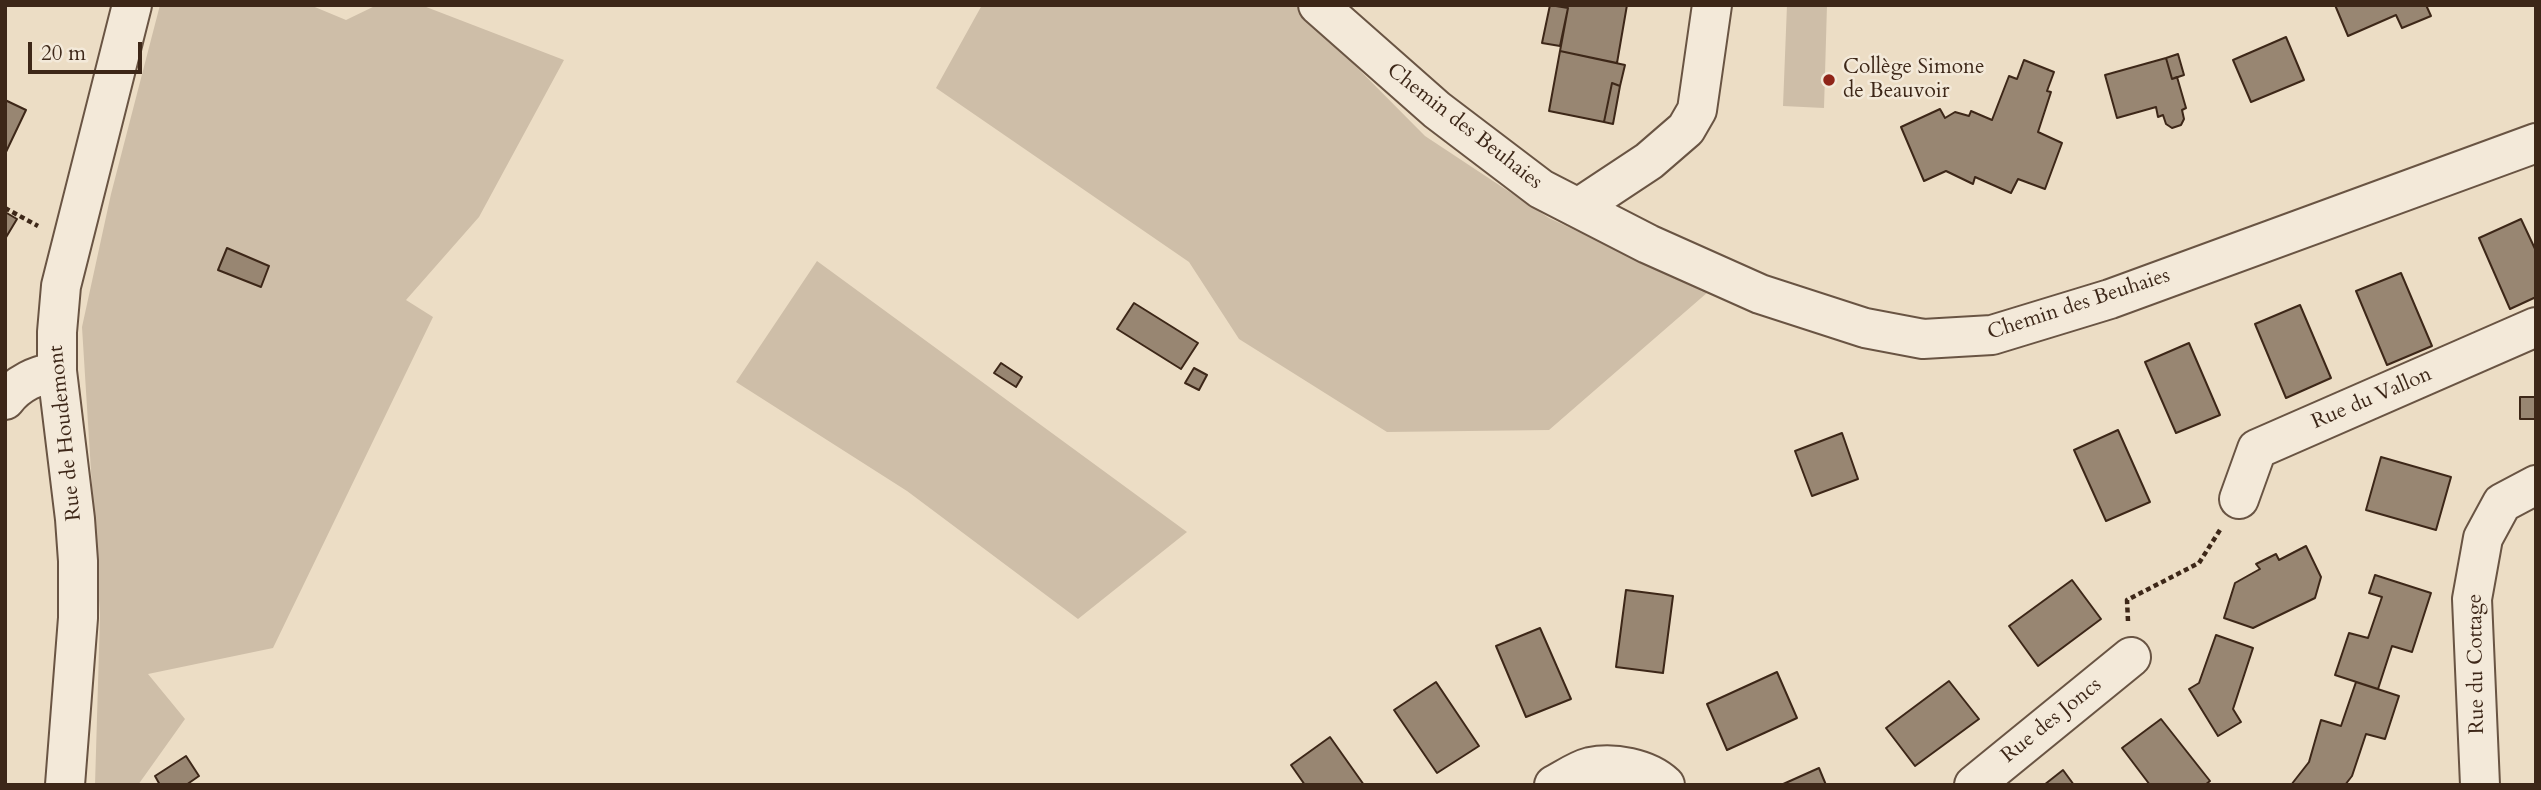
<!DOCTYPE html>
<html>
<head>
<meta charset="utf-8">
<style>
  body { margin:0 }
  #map { position:relative; width:2541px; height:790px; overflow:hidden; background:#ecddc5; font-family:Cardo,serif }
  canvas { display:block }
  .frame { position:absolute; inset:0; border:7px solid #3d2718; pointer-events:none }
  .scale { position:absolute; left:28px; top:42px; width:114px; height:32px; box-sizing:border-box; border:4px solid #3d2718; border-top:0; padding-left:9px; font-size:21px; line-height:24px; white-space:nowrap; color:#3d2718; -webkit-text-stroke:5px #f3e9d9; paint-order:stroke }
</style>
</head>
<body>
<div id="map">
<canvas width="2541" height="790"></canvas>
<div class="frame"></div>
<div class="scale">20 m</div>
</div>
<script>
const ctx = document.querySelector('canvas').getContext('2d');
ctx.lineJoin = 'round';
function paint(path, color) {
  ctx.fillStyle = color;
  ctx.fill(path, 'evenodd');
}
function strokePath(path, color, width, dash) {
  ctx.strokeStyle = color;
  ctx.lineWidth = width;
  ctx.lineCap = dash ? 'butt' : 'round';
  ctx.setLineDash(dash || []);
  ctx.stroke(path);
}
function drawText(font, color, halo, rows, align = 'center') {
  ctx.font = font + ' Cardo,serif';
  ctx.lineWidth = 5;
  ctx.setLineDash([]);
  ctx.textBaseline = 'middle';
  ctx.strokeStyle = halo;
  ctx.fillStyle = color;
  for (const [text, x, y, turn = 0] of rows) {
    ctx.save();
    ctx.translate(x, y);
    ctx.rotate((+turn || 0) * Math.PI / 180);
    ctx.textAlign = isNaN(turn) ? turn : align;
    if (halo) ctx.strokeText(text, 0, 0);
    ctx.fillText(text, 0, 0);
    ctx.restore();
  }
}
paint(new Path2D(`
  M160 5H310L346 20 377 5H421L564 60 479 217 406 300 433 317 273 648 148 674 185 719 138 785H95L100 616 82 327 111 194Z
  M982 5H1295L1425 136 1549 218 1708 292 1549 430 1387 432 1239 339 1189 262 936 88Z
  M1787 5H1827L1824 108 1783 106Z
  M817 261 1187 532 1078 619 907 491 736 382Z`), '#cebea8');
const building = new Path2D(`
  M1550 5 1568 8 1560 46 1542 43Z
  M1627 5 1617 63 1560 51 1568 8 1554 5Z
  M2335 5H2426L2431 16 2402 28 2396 15 2348 36Z
  M2286 37 2304 80 2251 102 2233 60Z
  M1560 51 1625 65 1620 86 1612 83 1604 122 1549 111Z
  M2178 54 2184 75 2172 79 2166 58Z
  M2166 58 2172 79 2177 77 2186 108 2182 110 2184 119 2181 125 2172 128 2166 124 2163 115 2158 117 2156 107 2117 118 2105 75Z
  M2024 60 2054 72 2047 91 2051 92 2038 132 2062 143 2045 189 2018 179 2011 193 1975 177 1973 184 1946 171 1924 181 1901 127 1940 109 1945 118 1955 112 1969 116 1971 111 1992 120 2009 76 2017 79Z
  M1612 83 1620 86 1613 124 1604 122Z
  M5 100 26 110 5 154Z
  M5 212 17 219 5 239Z
  M2521 219 2536 251V297L2510 309 2479 238Z
  M227 248 269 266 261 287 218 270Z
  M2401 273 2432 346 2387 365 2356 291Z
  M1134 303 1198 343 1181 369 1117 329Z
  M2300 305 2331 378 2286 398 2255 324Z
  M2189 343 2220 415 2176 433 2145 362Z
  M1001 363 1022 377 1016 387 994 373Z
  M1194 368 1207 375 1199 390 1185 383Z
  M2520 397H2535L2536 419H2520Z
  M2118 430 2150 502 2106 521 2074 450Z
  M1842 433 1858 479 1812 496 1795 451Z
  M2381 457 2451 477 2436 530 2366 510Z
  M2306 546 2321 577 2315 598 2253 628 2224 618 2235 583 2260 569 2256 564 2276 554 2279 560Z
  M2375 575 2431 593 2412 652 2392 646 2378 689 2335 675 2349 633 2368 638 2382 597 2369 593Z
  M2072 580 2101 619 2038 666 2009 626Z
  M1626 590 1673 596 1663 673 1616 667Z
  M1540 628 1571 699 1526 717 1496 646Z
  M2216 635 2253 648 2233 709 2241 722 2218 736 2189 689 2199 683Z
  M1777 672 1797 718 1727 750 1707 704Z
  M1949 681 1979 719 1915 766 1886 728Z
  M1436 682 1479 746 1437 773 1394 710Z
  M2356 682 2399 696 2385 739 2366 734 2352 776 2345 785H2291L2309 762 2321 720 2341 726Z
  M2161 719 2210 781 2205 785H2150L2122 748Z
  M1330 737 1364 785H1305L1291 765Z
  M186 756 199 776 186 785H160L155 776Z
  M1819 768 1826 785H1781Z
  M2063 770 2074 785H2044Z`);
paint(building, '#988672');
strokePath(building, '#3d2718', 2);
const minor = new Path2D(`
  M1318 5 1437 110 1541 189 1648 244 1760 294 1865 328 1923 339 1992 335 2110 299 2536 143
  M1578 208 1649 161 1686 129 1697 110 1712 5
  M5 400C19 382 36 376 57 371
  M2239 499 2257 449 2536 327
  M65 785 78 618V561L75 519 57 371V332L61 286 132 5
  M1554 785C1565 779 1578 770 1590 767 1613 762 1647 768 1665 785
  M1974 785 2131 657
  M2480 785 2472 599 2483 538 2502 503 2536 485`);
strokePath(minor, '#695443', 42);
strokePath(new Path2D(`
  M5 208 38 226
  M2128 621 2127 600 2199 563 2220 530`), '#3d2718', 4.5, [5, 3.5]);
strokePath(minor, '#f3e9d9', 38);
for (const [x, y, r, color] of [
  [1829,80,7,"#8f2418"]
]) {
  const dot = new Path2D();
  dot.arc(x, y, r, 0, 2 * Math.PI);
  ctx.fillStyle = color;
  ctx.fill(dot);
  strokePath(dot, '#f3e9d9', 2.5);
}
drawText('21px', '#3d2718', '#f3e9d9', [
  ["Collège Simone",1843,68],
  ["de Beauvoir",1843,92]
], 'left');
drawText('21px', '#3d2718', '#f3e9d9', [
  ["Chemin des Beuhaies",1464,127,38],
  ["Chemin des Beuhaies",2079,305,-18],
  ["Rue du Vallon",2372,399,-23],
  ["Rue de Houdemont",66,433,-96],
  ["Rue du Cottage",2477,664,-91],
  ["Rue des Joncs",2052,721,-39]
]);
</script>
</body>
</html>
